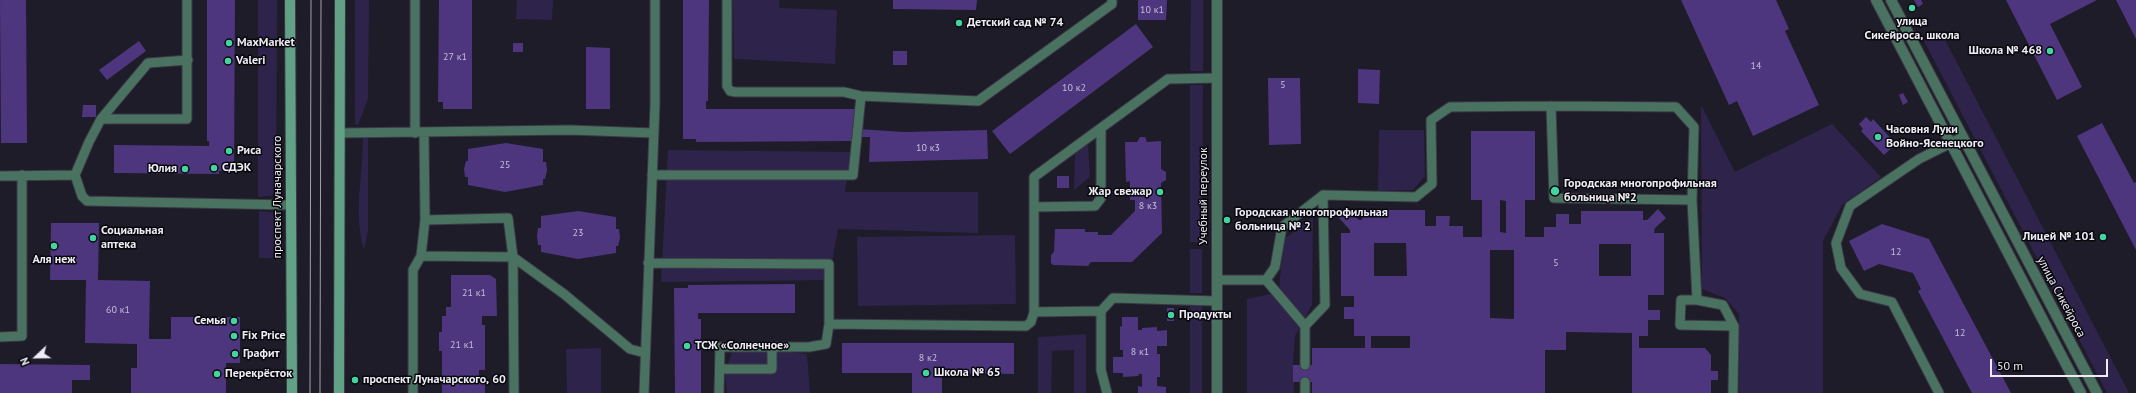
<!DOCTYPE html>
<html>
<head>
<meta charset="utf-8">
<style>
  body { margin:0 }
  #map { position:relative; width:2136px; height:393px; overflow:hidden; background:#1e1c28; font-family:"PT Sans",sans-serif }
  canvas { display:block }
  .north { position:absolute; left:16px; top:337px; width:40px; height:40px; -webkit-text-stroke:3px #08070c; paint-order:stroke; rotate:248deg; font-size:11px; font-weight:700; line-height:16px; text-align:center; color:#eeecf5 }
  .north::after { content:''; display:block; margin:auto; width:14px; height:18px; background:#eeecf5; clip-path:polygon(50% 0,100% 100%,50% 72%,0 100%) }
  .scale { position:absolute; left:1990px; top:359px; width:118px; height:18px; box-sizing:border-box; border:2px solid #eeecf5; border-top:0; padding-left:5px; font-size:12px; line-height:14px; white-space:nowrap; color:#eeecf5; -webkit-text-stroke:3px #08070c; paint-order:stroke }
</style>
</head>
<body>
<div id="map">
<canvas width="2136" height="393"></canvas>
<div class="north">N</div>
<div class="scale">50 m</div>
</div>
<script>
const ctx = document.querySelector('canvas').getContext('2d');
ctx.lineJoin = 'round';
function paint(path, color) {
  ctx.fillStyle = color;
  ctx.fill(path, 'evenodd');
}
function strokePath(path, color, width, dash) {
  ctx.strokeStyle = color;
  ctx.lineWidth = width;
  ctx.lineCap = dash ? 'butt' : 'round';
  ctx.setLineDash(dash || []);
  ctx.stroke(path);
}
function drawText(font, color, halo, rows, align = 'center') {
  ctx.font = font + ' "PT Sans",sans-serif';
  ctx.lineWidth = 3;
  ctx.setLineDash([]);
  ctx.textBaseline = 'middle';
  ctx.strokeStyle = halo;
  ctx.fillStyle = color;
  for (const [text, x, y, turn = 0] of rows) {
    ctx.save();
    ctx.translate(x, y);
    ctx.rotate((+turn || 0) * Math.PI / 180);
    ctx.textAlign = isNaN(turn) ? turn : align;
    if (halo) ctx.strokeText(text, 0, 0);
    ctx.fillText(text, 0, 0);
    ctx.restore();
  }
}
paint(new Path2D(`
  M258 0H277L276 195 258 197Z
  M355 0H369L368 99 358 125 355 124Z
  M517 0H553L552 20 516 19Z
  M733 0H779V8L837 10 835 64 734 59Z
  M1191 0H1203V71H1190Z
  M1941 32 2129 393H2107L1924 41Z
  M1190 85H1203L1202 243 1190 242Z
  M1701 105 1735 172 1832 124 1881 177 1842 205 1823 241V393H1739V314L1725 298 1702 289Z
  M1379 130H1424L1425 176 1413 190 1378 191Z
  M363 138H368V230L364 250C353 214 363 174 363 138Z
  M1088 144 1090 177 1074 190 1075 154Z
  M668 150 851 152 845 192H978V233L838 229 829 280 661 282Z
  M259 211 276 213V258H259Z
  M1313 217 1312 305 1295 336 1293 365 1294 393H1247V299L1279 292 1283 240Z
  M1015 235 1016 304 858 306 857 237Z
  M1190 249H1202V293H1190Z
  M1190 306H1202V393H1190Z
  M1086 334V393H1074V350L1052 351 1051 393H1038V337Z
  M601 348V393H567L566 349Z
  M732 351 788 352 807 354 810 393H727L725 375Z`), '#2e234b');
paint(new Path2D(`
  M0 0H26L27 143H1Z
  M207 0H235L234 171H219V174L114 173V145L209 146V141H207Z
  M439 0H472V109H443V102H438Z
  M683 0H709L708 101H706V109H858V129L904 132 987 130 988 159 869 162 870 137H857V141L696 142V139H683Z
  M893 0H977L976 10 893 9Z
  M1138 0H1167L1166 20H1138Z
  M1681 0H1776L1789 29 1785 31 1819 105 1753 136 1737 101 1729 105Z
  M1914 0H1921L1923 4 1918 7Z
  M2006 0H2097L2050 24 2082 87 2057 100Z
  M2116 0H2136V39Z
  M1136 24 1153 47 1010 154 992 131Z
  M139 41 146 51 107 80 99 70Z
  M513 43H523V52H513Z
  M586 47 610 48V109H586Z
  M893 51H907V65H893Z
  M1358 69 1380 70 1379 104 1358 103Z
  M1268 78H1300L1301 144 1269 145Z
  M1903 93 1908 102 1903 105 1899 95Z
  M83 105H96V117H82Z
  M1866 117 1871 122 1873 119 1896 144 1884 155 1861 131 1863 129 1859 124Z
  M2102 123 2134 183 2136 182V250L2077 136Z
  M1471 131H1535V200H1525V237H1544V227H1556V214H1569V224H1581V211H1643V220H1647L1658 209 1666 218 1655 228 1654 233H1664V295H1648V310H1660V320H1648V336H1639V348H1705L1711 355V371H1718V380H1711V393H1632V333L1566 332V350H1545V393H1312V382H1293V365H1312V348H1365V336H1354V319H1344V307H1354V296H1341V233H1350V230L1338 217 1347 208 1359 220H1362V210H1425V226H1436V216H1450L1449 226H1463V237H1482V200H1471ZM1500 200 1506 201V233L1500 232ZM1374 243H1406L1407 276H1374ZM1599 244H1631V276H1599ZM1490 250H1514V319L1490 318ZM1371 336H1410V348H1371Z
  M1140 137H1145L1147 142 1161 141V169L1166 172V180L1161 183 1162 233 1132 262H1091L1088 266 1053 265 1051 263V255L1054 252 1055 229H1085V232H1098V235H1111L1135 211V200H1130V181L1126 182 1125 142H1137Z
  M506 143 543 149V162H546L547 170 545 179H543V185L505 192 468 185V177H465L464 169 466 161H468V149Z
  M1057 176H1069V188H1057Z
  M578 211 616 217V229H619L620 238 618 246H616V253L578 259 541 252V245H538L537 236 538 228H541V216Z
  M51 223H99L98 280 150 281 149 339H171V317H240V363H226V393H131V368H137V344L85 343 86 280H50Z
  M1882 224 1929 239 2011 393H1972L1918 291 1921 289 1913 273 1879 264 1864 271 1849 241Z
  M451 275H490L496 279 497 316H482V325H485V370H479V383H485V393H442V351H439V332H442V316H446V307H451Z
  M795 284V313H698V319H701V393H675L674 288H688V285Z
  M1167 308H1174V321H1167Z
  M1122 317H1138V330H1142V328L1157 327V331L1167 330V346H1157V354H1160V377H1157V386L1166 387V393H1138V386L1142 387V374H1138L1139 376 1123 377V373H1113V357H1123V350H1120V327L1122 326Z
  M842 343H1014V374L942 373V393H912V373H842Z
  M0 364 90 365V380H72V393H0Z`), '#4d367e');
const service = new Path2D(`
  M727 0V86L730 91 735 92H844L861 96 978 101 1112 4V0
  M1551 106 1554 198 1692 200
  M101 119 148 63 188 60
  M340 133 570 130 654 133
  M415 133V0
  M75 175 89 142 101 119H187V0
  M652 175H853L861 96
  M0 176 75 175 82 196 87 201 291 205
  M1034 207 1095 206 1101 198V129
  M425 220 508 218 513 257 514 393
  M421 256 513 257 564 294 630 349 645 353
  M648 263 829 264V324L826 344 809 347H720L719 393
  M1217 280H1266L1305 326
  M1266 280 1275 267 1282 227 1323 195 1416 197 1432 184 1431 120 1450 107 1551 106 1676 107 1694 127 1692 200 1697 300 1723 305 1734 326 1733 393
  M1697 300H1681L1680 325 1734 326
  M1216 301 1113 298 1101 311 1034 312V177L1168 79 1217 78
  M1101 311V370L1107 393
  M829 324 1026 326 1031 322 1034 312
  M0 337 22 336V175
  M1305 365V326L1325 305 1323 195
  M720 369H772V347
  M413 393V270L421 256 425 220 424 132
  M644 393 655 104V0
  M1305 393V382
  M1939 393 1892 302 1860 294 1841 268 1836 243 1850 206 1919 159 1963 137`);
const minor = new Path2D(`
  M1217 393V0`);
const tertiary = new Path2D(`
  M1876 0 2081 393
  M1891 0 2097 393`);
const secondary = new Path2D(`
  M290 0 292 393
  M339 393 340 0`);
strokePath(service, '#3b3945', 11);
strokePath(minor, '#3b3945', 12);
strokePath(tertiary, '#3b3945', 12);
strokePath(secondary, '#3b3945', 12);
strokePath(service, '#4a7260', 9);
strokePath(minor, '#4a7260', 10);
strokePath(tertiary, '#4a7260', 10);
strokePath(secondary, '#61a286', 10);
strokePath(new Path2D(`
  M310 393 311 0
  M320 393 321 0`), '#a3a1ab', 1);
for (const [x, y, r, color] of [
  [1912,8,4,"#43d4a0"],
  [959,23,4,"#43d4a0"],
  [229,43,4,"#43d4a0"],
  [2050,51,4,"#43d4a0"],
  [228,61,4,"#43d4a0"],
  [1878,137,4,"#43d4a0"],
  [229,151,4,"#43d4a0"],
  [214,168,4,"#43d4a0"],
  [185,169,4,"#43d4a0"],
  [1555,191,5,"#43d4a0"],
  [1160,192,4,"#43d4a0"],
  [1227,220,4,"#43d4a0"],
  [2103,237,4,"#43d4a0"],
  [93,238,4,"#43d4a0"],
  [54,246,4,"#43d4a0"],
  [1171,315,4,"#43d4a0"],
  [234,321,4,"#43d4a0"],
  [234,336,4,"#43d4a0"],
  [687,346,4,"#43d4a0"],
  [235,354,4,"#43d4a0"],
  [926,373,4,"#43d4a0"],
  [217,374,4,"#43d4a0"],
  [355,380,4,"#43d4a0"]
]) {
  const dot = new Path2D();
  dot.arc(x, y, r, 0, 2 * Math.PI);
  ctx.fillStyle = color;
  ctx.fill(dot);
  strokePath(dot, '#08070c', 1.5);
}
drawText('10px', '#c6bed7', null, [
  ["10 к1",1152,10],
  ["27 к1",455,57],
  ["14",1756,66],
  ["5",1283,85],
  ["10 к2",1074,88],
  ["10 к3",928,148],
  ["25",505,165],
  ["8 к3",1148,206],
  ["23",578,233],
  ["12",1896,252],
  ["5",1556,263],
  ["21 к1",474,293],
  ["60 к1",118,310],
  ["12",1960,333],
  ["21 к1",462,345],
  ["8 к1",1140,352],
  ["8 к2",928,358]
]);
drawText('bold 12px', '#eeecf5', '#08070c', [
  ["улица",1912,22,"center"],
  ["Сикейроса, школа",1912,36,"center"],
  ["Детский сад № 74",967,23],
  ["MaxMarket",237,43],
  ["Школа № 468",2042,51,"right"],
  ["Valeri",236,61],
  ["Часовня Луки",1886,130],
  ["Войно-Ясенецкого",1886,144],
  ["Риса",237,151],
  ["СДЭК",222,168],
  ["Юлия",177,169,"right"],
  ["Городская многопрофильная",1564,184],
  ["больница №2",1564,198],
  ["Жар свежар",1152,192,"right"],
  ["Городская многопрофильная",1235,213],
  ["больница № 2",1235,227],
  ["Социальная",101,231],
  ["аптека",101,245],
  ["Лицей № 101",2095,237,"right"],
  ["Аля неж",54,260,"center"],
  ["Продукты",1179,315],
  ["Семья",226,321,"right"],
  ["Fix Price",242,336],
  ["ТСЖ «Солнечное»",695,346],
  ["Графит",243,354],
  ["Школа № 65",934,373],
  ["Перекрёсток",225,374],
  ["проспект Луначарского, 60",363,380]
], 'left');
drawText('12px', '#eeecf5', '#08070c', [
  ["Учебный переулок",1204,196,-90],
  ["проспект Луначарского",278,197,-90],
  ["улица Сикейроса",2061,297,62]
]);
</script>
</body>
</html>
